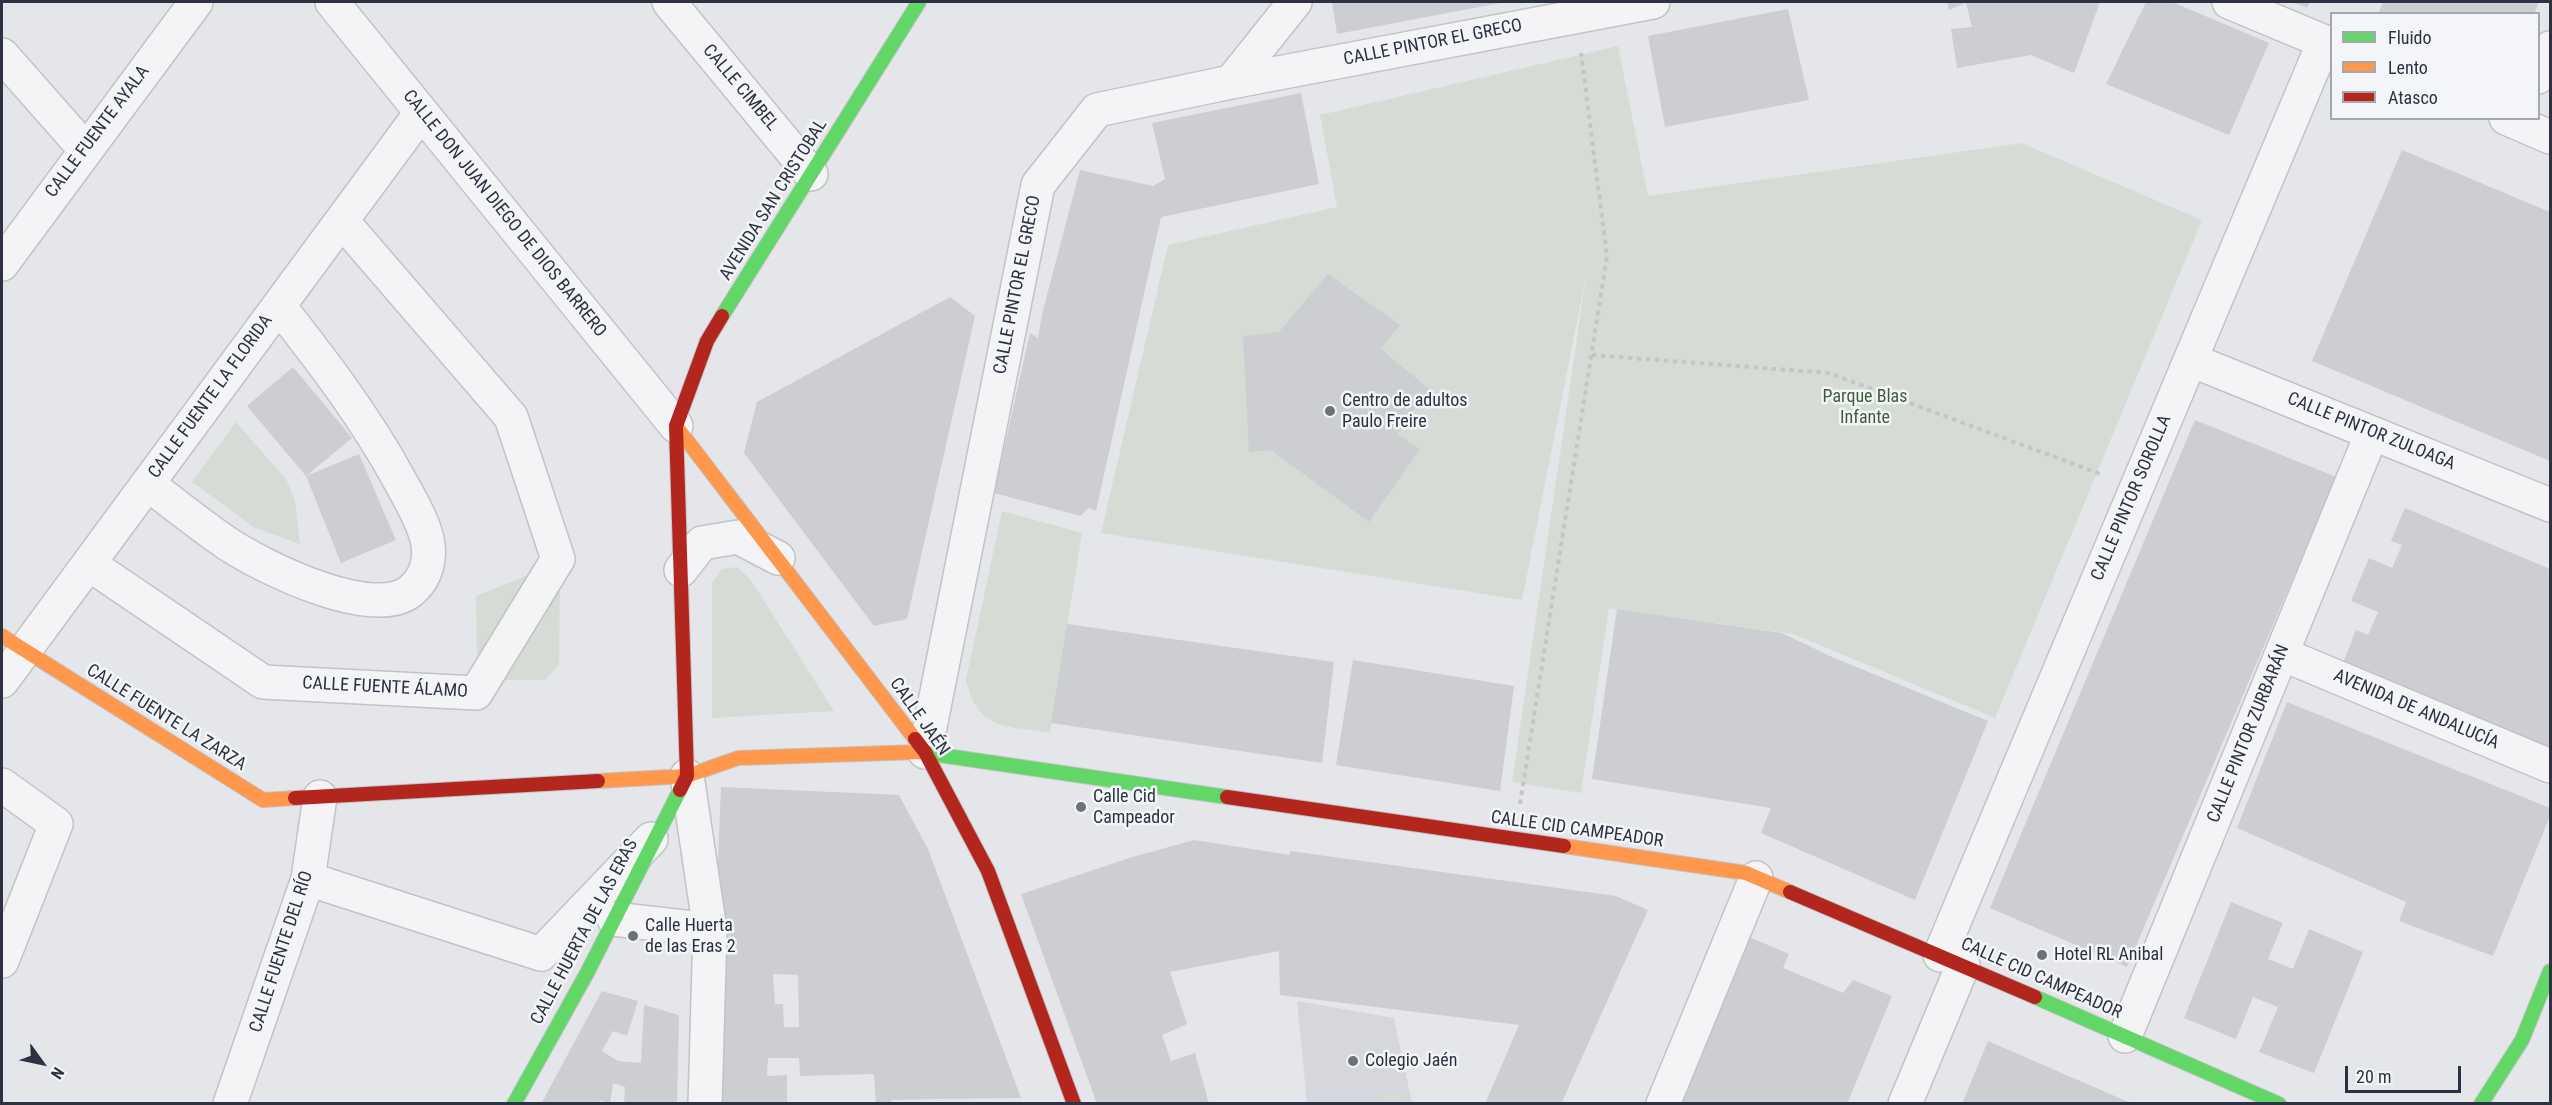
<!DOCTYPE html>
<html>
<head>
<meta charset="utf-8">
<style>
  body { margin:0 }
  #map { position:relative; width:2552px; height:1105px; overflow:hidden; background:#e4e6e9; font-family:"Roboto Condensed",sans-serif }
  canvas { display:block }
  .frame { position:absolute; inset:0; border:3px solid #2c3241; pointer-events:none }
  .legend { position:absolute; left:2330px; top:12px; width:210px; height:108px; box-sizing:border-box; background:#f3f5f8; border:2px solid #a3a7af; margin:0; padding:8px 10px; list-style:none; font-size:18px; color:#2c3241 }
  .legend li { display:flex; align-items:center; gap:12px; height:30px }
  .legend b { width:30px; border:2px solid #a3a7af }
  .north { position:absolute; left:12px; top:1033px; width:60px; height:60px; -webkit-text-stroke:4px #f3f5f8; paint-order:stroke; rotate:123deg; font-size:16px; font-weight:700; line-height:24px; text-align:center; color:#2c3241 }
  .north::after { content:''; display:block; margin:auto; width:21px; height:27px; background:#2c3241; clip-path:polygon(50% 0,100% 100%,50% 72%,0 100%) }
  .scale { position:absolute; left:2345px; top:1066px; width:116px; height:27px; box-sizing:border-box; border:3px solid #2c3241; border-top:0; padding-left:8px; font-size:18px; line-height:21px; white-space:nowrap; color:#2c3241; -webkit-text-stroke:4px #f3f5f8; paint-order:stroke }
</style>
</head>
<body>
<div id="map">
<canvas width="2552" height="1105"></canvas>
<div class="frame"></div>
<ul class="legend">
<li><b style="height:8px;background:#63d668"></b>Fluido</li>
<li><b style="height:8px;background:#ff974d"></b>Lento</li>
<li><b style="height:8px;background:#b3261e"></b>Atasco</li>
</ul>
<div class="north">N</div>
<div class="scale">20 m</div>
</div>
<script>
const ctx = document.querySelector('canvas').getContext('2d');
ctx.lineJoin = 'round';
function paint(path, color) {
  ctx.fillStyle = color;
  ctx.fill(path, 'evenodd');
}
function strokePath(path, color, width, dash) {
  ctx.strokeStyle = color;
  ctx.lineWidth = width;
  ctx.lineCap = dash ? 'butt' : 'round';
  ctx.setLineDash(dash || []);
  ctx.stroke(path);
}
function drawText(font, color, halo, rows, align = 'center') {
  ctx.font = font + ' "Roboto Condensed",sans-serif';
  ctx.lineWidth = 5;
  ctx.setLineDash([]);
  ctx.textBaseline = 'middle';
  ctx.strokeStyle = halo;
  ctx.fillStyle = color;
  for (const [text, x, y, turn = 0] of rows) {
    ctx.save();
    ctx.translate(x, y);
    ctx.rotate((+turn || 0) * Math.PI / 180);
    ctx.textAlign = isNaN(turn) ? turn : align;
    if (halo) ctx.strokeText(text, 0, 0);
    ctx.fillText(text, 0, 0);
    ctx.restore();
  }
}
paint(new Path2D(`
  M1297 1001 1394 1018 1412 1103H1307Z`), '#d5d7dd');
paint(new Path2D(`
  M1618 46 1648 196 2022 143 2202 220 1995 718 1793 634 1609 608 1581 793 1512 782 1586 276 1522 600 1101 533 1168 245 1337 207 1320 115Z
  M236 422 286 479 295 501 300 544 255 528 192 482Z
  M1002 511 1082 533 1050 733C1005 725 978 732 966 680Z
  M737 567 751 580 834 711 712 718V583L722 569Z
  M540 570 560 589 559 665 545 680H500L477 659 476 596Z
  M1403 1092 1405 1103H1358Z`), '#d5dcd5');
paint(new Path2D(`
  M1332 2H1500V3L1337 34Z
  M1947 2H2100L2074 73 2031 55 1957 68 1951 29 1972 27 1966 3 1949 10Z
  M2146 2H2172L2269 43 2229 135 2106 84Z
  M2293 2H2310L2307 8Z
  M2383 2H2539L2534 14H2378Z
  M1788 9 1809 100 1665 127 1648 36Z
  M1301 93 1319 184 1161 217 1096 511 1088 508 1081 516 994 493 1030 333 1038 338 1042 314 1080 170 1153 186 1165 179 1152 123Z
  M2402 150 2550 212V461L2312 361Z
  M1328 274 1400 325 1381 349 1429 389 1397 434 1420 449 1369 522 1271 450 1249 452 1243 336 1279 332Z
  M950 297 975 316 907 619 874 626 744 453 757 402Z
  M293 367 352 438 306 476 359 454 396 540 341 563 306 476 247 406Z
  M2195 420 2336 477 2127 967 1990 908Z
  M2405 508 2550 569V757L2341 668 2356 630 2368 635 2378 612 2351 601 2369 558 2392 568 2402 545 2391 541Z
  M1617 609 1782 633 1832 657 1988 721 1915 900 1761 833 1771 808 1592 779Z
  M1067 624 1334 662 1322 763 1051 723Z
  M1353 660 1514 686 1500 791 1336 765Z
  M2287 702 2550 808V816L2493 956 2399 921 2406 902 2237 828Z
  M721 787 899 795 928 849 1021 1098 935 1099 891 1100V1104H876L874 1074 800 1076 799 1058H768L767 1076 787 1075V1104H714L716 908ZM773 974 798 975 799 1027H784L783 1004H775Z
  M1194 840 1290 855V851L1616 896 1648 910 1561 1104H1485L1519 1025 1280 995 1279 951 1170 972 1187 1024 1162 1035 1171 1061 1195 1053 1209 1104H1097L1021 894 1129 858Z
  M2231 902 2283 923 2268 959 2293 969 2309 929 2363 952 2314 1073 2259 1052 2278 1007 2253 997 2236 1039 2184 1018Z
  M1747 936 1789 954 1783 968 1843 993 1853 980 1892 996 1847 1104H1676Z
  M602 991 638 1001 627 1036 613 1031 602 1051 618 1061 641 1063 644 1005 679 1015 677 1104H624L625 1087 613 1083 610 1104 600 1100 598 1104H541Z
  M1988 1041 2133 1104H1962Z`), '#ccced1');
const street = new Path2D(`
  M332 2 676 426
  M669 2 811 174
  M2229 2 2332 45
  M2 55 85 149
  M2538 77 2550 48
  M1231 82 1295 2
  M2506 118 2550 137
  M2 264 196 2
  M2191 360 2550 505
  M148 484C174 504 200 525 228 544 263 567 377 624 413 589 427 576 431 557 427 539 422 519 410 499 400 481 366 418 323 362 279 306
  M89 564 263 682 476 693 558 559 511 417 342 221
  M681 570 702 543 738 537 778 558
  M2282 654 2550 766
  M2 681 421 113
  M925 752 1038 185 1097 110 1231 82 1653 2
  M687 776 710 930 705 1104
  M2 785 56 824 2 961
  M308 879 541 954 651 839
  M614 919 710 930
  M1940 955 2324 42
  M2125 1036 2372 433
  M230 1104 308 879 320 797
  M1663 1104 1756 878
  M1905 1104 1963 965`);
const fast = new Path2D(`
  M722 316 919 2
  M919 752 1227 797
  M2035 997 2279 1104
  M514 1104 587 973 680 790
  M2481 1104 2522 1040 2550 971`);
const slow = new Path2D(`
  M676 426 915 739
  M2 636 263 800 295 798
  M598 781 687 776 738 758 919 752
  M1564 846 1746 873 1790 892`);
const jam = new Path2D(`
  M915 739 925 752 988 871 1074 1104
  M680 790 687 776 676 426 707 341 722 316
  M1227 797 1564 846
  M295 798 598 781
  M1790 892 2035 997`);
strokePath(street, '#c1c3c5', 36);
strokePath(fast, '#c1c3c5', 16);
strokePath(slow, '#c1c3c5', 16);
strokePath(jam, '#c1c3c5', 16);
strokePath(new Path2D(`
  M1592 355 1829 373 2103 475
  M1520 804 1607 256 1581 53`), '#c4c4c9', 4, [4.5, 4.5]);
strokePath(street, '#f4f4f6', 33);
strokePath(fast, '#63d668', 14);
strokePath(slow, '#ff974d', 14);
strokePath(jam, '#b3261e', 14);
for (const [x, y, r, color] of [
  [1330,411,6,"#6c717c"],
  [1081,807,6,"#6c717c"],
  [633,936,6,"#6c717c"],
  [2042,955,6,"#6c717c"],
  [1353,1061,6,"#6c717c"]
]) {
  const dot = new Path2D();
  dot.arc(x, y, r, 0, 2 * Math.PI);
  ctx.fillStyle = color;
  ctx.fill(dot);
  strokePath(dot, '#f3f5f8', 2);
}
drawText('18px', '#2c3241', '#f3f5f8', [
  ["CALLE PINTOR EL GRECO",1433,43,-11],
  ["CALLE CIMBEL",740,88,50],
  ["CALLE FUENTE AYALA",98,132,-53],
  ["AVENIDA SAN CRISTOBAL",774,200,-58],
  ["CALLE DON JUAN DIEGO DE DIOS BARRERO",504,214,51],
  ["CALLE PINTOR EL GRECO",1018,285,-79],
  ["CALLE FUENTE LA FLORIDA",211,397,-54],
  ["CALLE PINTOR ZULOAGA",2371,432,22],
  ["CALLE PINTOR SOROLLA",2132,498,-67],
  ["CALLE FUENTE ÁLAMO",385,688,3],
  ["AVENIDA DE ANDALUCÍA",2416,710,23],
  ["CALLE JAÉN",919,717,55],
  ["CALLE FUENTE LA ZARZA",166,718,32],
  ["CALLE PINTOR ZURBARÁN",2249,734,-68],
  ["CALLE CID CAMPEADOR",1577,830,8],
  ["CALLE HUERTA DE LAS ERAS",585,932,-62],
  ["CALLE FUENTE DEL RÍO",282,952,-72],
  ["CALLE CID CAMPEADOR",2041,979,24]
]);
drawText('18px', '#3e5c3b', '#f3f5f8', [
  ["Parque Blas",1865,397],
  ["Infante",1865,418]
]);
drawText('18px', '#2c3241', '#f3f5f8', [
  ["Centro de adultos",1342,401],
  ["Paulo Freire",1342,422],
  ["Calle Cid",1093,797],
  ["Campeador",1093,818],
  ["Calle Huerta",645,926],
  ["de las Eras 2",645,947],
  ["Hotel RL Anibal",2054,955],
  ["Colegio Jaén",1365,1061]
], 'left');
</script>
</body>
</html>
